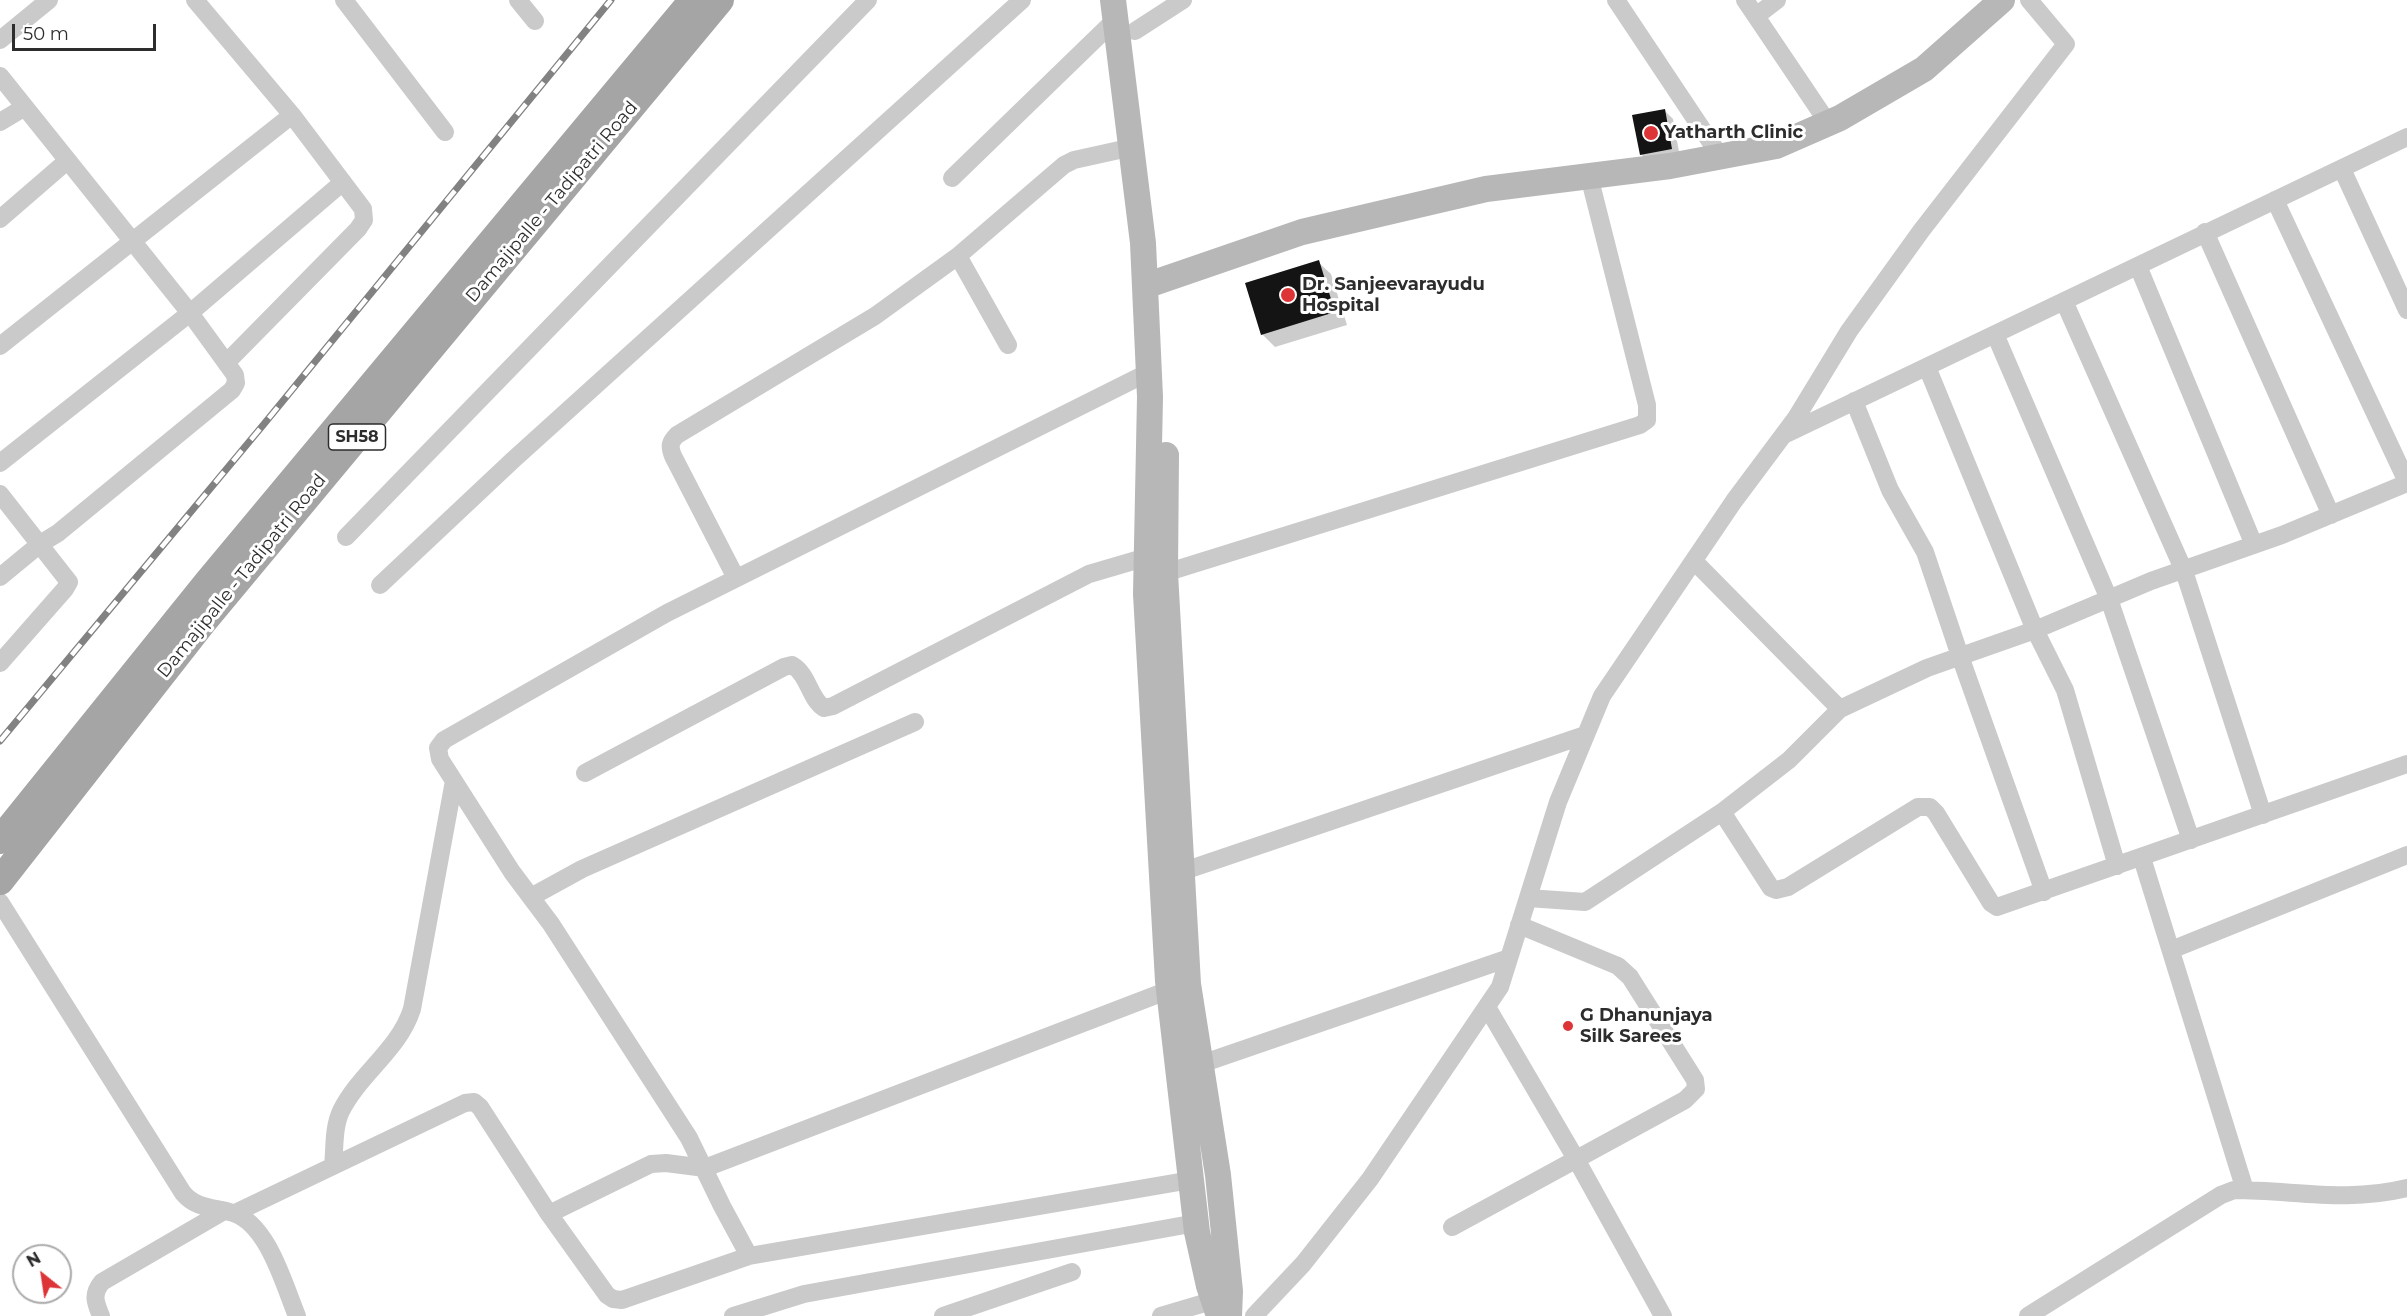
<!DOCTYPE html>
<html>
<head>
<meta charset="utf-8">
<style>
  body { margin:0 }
  #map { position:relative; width:2407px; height:1316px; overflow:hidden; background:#fff; font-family:Montserrat,sans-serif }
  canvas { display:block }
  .north { position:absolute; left:12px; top:1244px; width:60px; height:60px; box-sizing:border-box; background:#fff; border:2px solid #ababab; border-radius:50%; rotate:330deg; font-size:16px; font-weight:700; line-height:24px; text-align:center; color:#2d2d2d }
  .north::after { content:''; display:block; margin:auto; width:21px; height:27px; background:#dd3537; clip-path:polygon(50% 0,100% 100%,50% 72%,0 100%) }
  .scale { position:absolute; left:12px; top:24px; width:144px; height:27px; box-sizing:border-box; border:3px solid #2d2d2d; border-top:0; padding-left:8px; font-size:18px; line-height:21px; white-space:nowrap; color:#2d2d2d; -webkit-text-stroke:4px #fff; paint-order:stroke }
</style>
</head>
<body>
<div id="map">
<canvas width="2407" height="1316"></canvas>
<div class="north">N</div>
<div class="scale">50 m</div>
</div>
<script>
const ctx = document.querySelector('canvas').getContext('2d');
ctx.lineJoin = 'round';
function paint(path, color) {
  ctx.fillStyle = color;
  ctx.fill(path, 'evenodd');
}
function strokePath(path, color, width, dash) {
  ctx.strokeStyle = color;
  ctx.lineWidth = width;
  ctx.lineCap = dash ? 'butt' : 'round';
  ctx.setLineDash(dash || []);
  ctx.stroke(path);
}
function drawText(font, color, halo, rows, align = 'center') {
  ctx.font = font + ' Montserrat,sans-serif';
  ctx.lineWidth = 6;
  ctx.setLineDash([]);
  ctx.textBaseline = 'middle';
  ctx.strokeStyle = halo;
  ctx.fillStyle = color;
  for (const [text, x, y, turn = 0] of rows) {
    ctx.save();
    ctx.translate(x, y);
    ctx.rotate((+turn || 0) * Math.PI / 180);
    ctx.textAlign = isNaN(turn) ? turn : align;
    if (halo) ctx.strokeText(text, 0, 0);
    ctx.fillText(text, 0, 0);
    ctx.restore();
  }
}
paint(new Path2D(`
  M1665 111 1673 119 1680 157 1649 163 1641 154Z
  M1318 262 1331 274 1347 325 1275 347 1262 334Z`), '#0003');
paint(new Path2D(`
  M1665 109 1672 149 1640 155 1632 115Z
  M1319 260 1335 312 1261 335 1245 283Z`), '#141414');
strokePath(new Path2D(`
  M195 0 292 115 363 209 364 220 358 229 226 363
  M344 0 445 132
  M518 0 535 21
  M1616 0 1720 156
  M1745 0 1828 123
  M1756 16 1777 0
  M1135 31 1183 0
  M0 40 49 0
  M0 76 190 313 235 375 236 383 232 390 58 533 40 544 0 577
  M0 122 25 107
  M2342 169 2407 310
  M952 178 1116 19
  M2275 200 2407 482
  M0 219 67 161
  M2205 232 2331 515
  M958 256 1008 345
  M2138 266 2254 545
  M2064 301 2184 571 2263 815
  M1995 334 2109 599 2191 840
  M0 346 292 115
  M1927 367 2035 630 2065 690 2117 866
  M1854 401 1890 490 1925 552 1960 656 2044 892
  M1786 434 2407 137
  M0 463 190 313 343 182
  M0 494 69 582 65 589 0 663
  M346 537 868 0
  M1694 561 1840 709
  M1165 573 1640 425 1647 420V405L1589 176
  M736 578 673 456C669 446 670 442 677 435L875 316 958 256 1064 165 1074 160 1133 147
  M380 585 513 460 1022 0
  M585 773 784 667 792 665C809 675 809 698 824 708L833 706 1089 574 1147 557
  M1722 812 1771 888 1776 890 1788 887 1918 807H1930L1936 813 1991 903 1997 907 2407 764
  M2142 858 2245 1190
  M1172 875 1585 735
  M531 897 582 869 915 722
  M1528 898 1585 902 1722 812 1789 760 1840 709 1927 668 2035 630 2151 581 2282 535 2407 483
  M0 902 183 1193C196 1209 214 1207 233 1213 268 1224 284 1285 297 1316
  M2171 950 2407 855
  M1487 1007 1576 1159 1663 1316
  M1201 1064 1509 958
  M333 1166C335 1149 333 1128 341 1111 360 1073 399 1050 412 1009L454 781
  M235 1213 465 1103 474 1102 480 1107 549 1214 607 1295 613 1299 622 1300 749 1256 1191 1180
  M549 1214 651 1164 666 1163 705 1168 1169 990
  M1452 1227 1685 1100 1696 1089 1695 1080 1630 977 1618 966 1519 925
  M749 1256 722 1206 689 1138 551 924 512 872 440 759 438 748 444 740 667 613 1149 372
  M101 1316C95 1302 92 1294 102 1282L224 1211
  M733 1316 804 1294 1196 1223
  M943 1316 1072 1272
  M1161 1316 1215 1300
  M1254 1316 1303 1264 1370 1179 1500 987 1558 802 1602 696 1734 501 1796 418 1849 331 1921 231 2066 44 2029 0
  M2028 1316 2221 1195 2234 1190C2294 1190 2346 1203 2407 1188`), '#cacaca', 18);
strokePath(new Path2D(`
  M1113 0 1143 243 1150 397 1146 594 1168 981 1197 1232 1209 1286 1219 1316
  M1145 286 1302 232 1486 189 1670 166 1776 146 1840 118 1924 69 2002 0
  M1166 455 1165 573 1188 984 1218 1175 1230 1291 1229 1316`), '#b7b7b7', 26);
strokePath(new Path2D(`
  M0 840 207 583 693 0
  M0 881 202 623 720 0`), '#a5a5a5', 28);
const rail = new Path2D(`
  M0 741 264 424 611 0`);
strokePath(rail, '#828282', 7);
strokePath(rail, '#fff', 4.5, [14]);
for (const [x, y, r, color] of [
  [1651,133,8,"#dd3537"],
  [1288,295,8,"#dd3537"],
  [1568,1026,6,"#dd3537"]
]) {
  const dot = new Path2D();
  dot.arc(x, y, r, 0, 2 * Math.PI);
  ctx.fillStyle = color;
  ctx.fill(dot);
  strokePath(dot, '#fff', 2);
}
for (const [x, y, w] of [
  [357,437,57]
]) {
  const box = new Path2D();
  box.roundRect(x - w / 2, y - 13, w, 26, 4.5);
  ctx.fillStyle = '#fff';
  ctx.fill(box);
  strokePath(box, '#2d2d2d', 1.5);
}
drawText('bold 16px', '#2d2d2d', null, [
  ["SH58",357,437]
]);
drawText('bold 18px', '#2d2d2d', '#fff', [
  ["Yatharth Clinic",1664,133],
  ["Dr. Sanjeevarayudu",1302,285],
  ["Hospital",1302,306],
  ["G Dhanunjaya",1580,1016],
  ["Silk Sarees",1580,1037]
], 'left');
drawText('18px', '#2d2d2d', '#fff', [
  ["Damajipalle - Tadipatri Road",552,202,-50],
  ["Damajipalle - Tadipatri Road",242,576,-51]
]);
</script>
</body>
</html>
